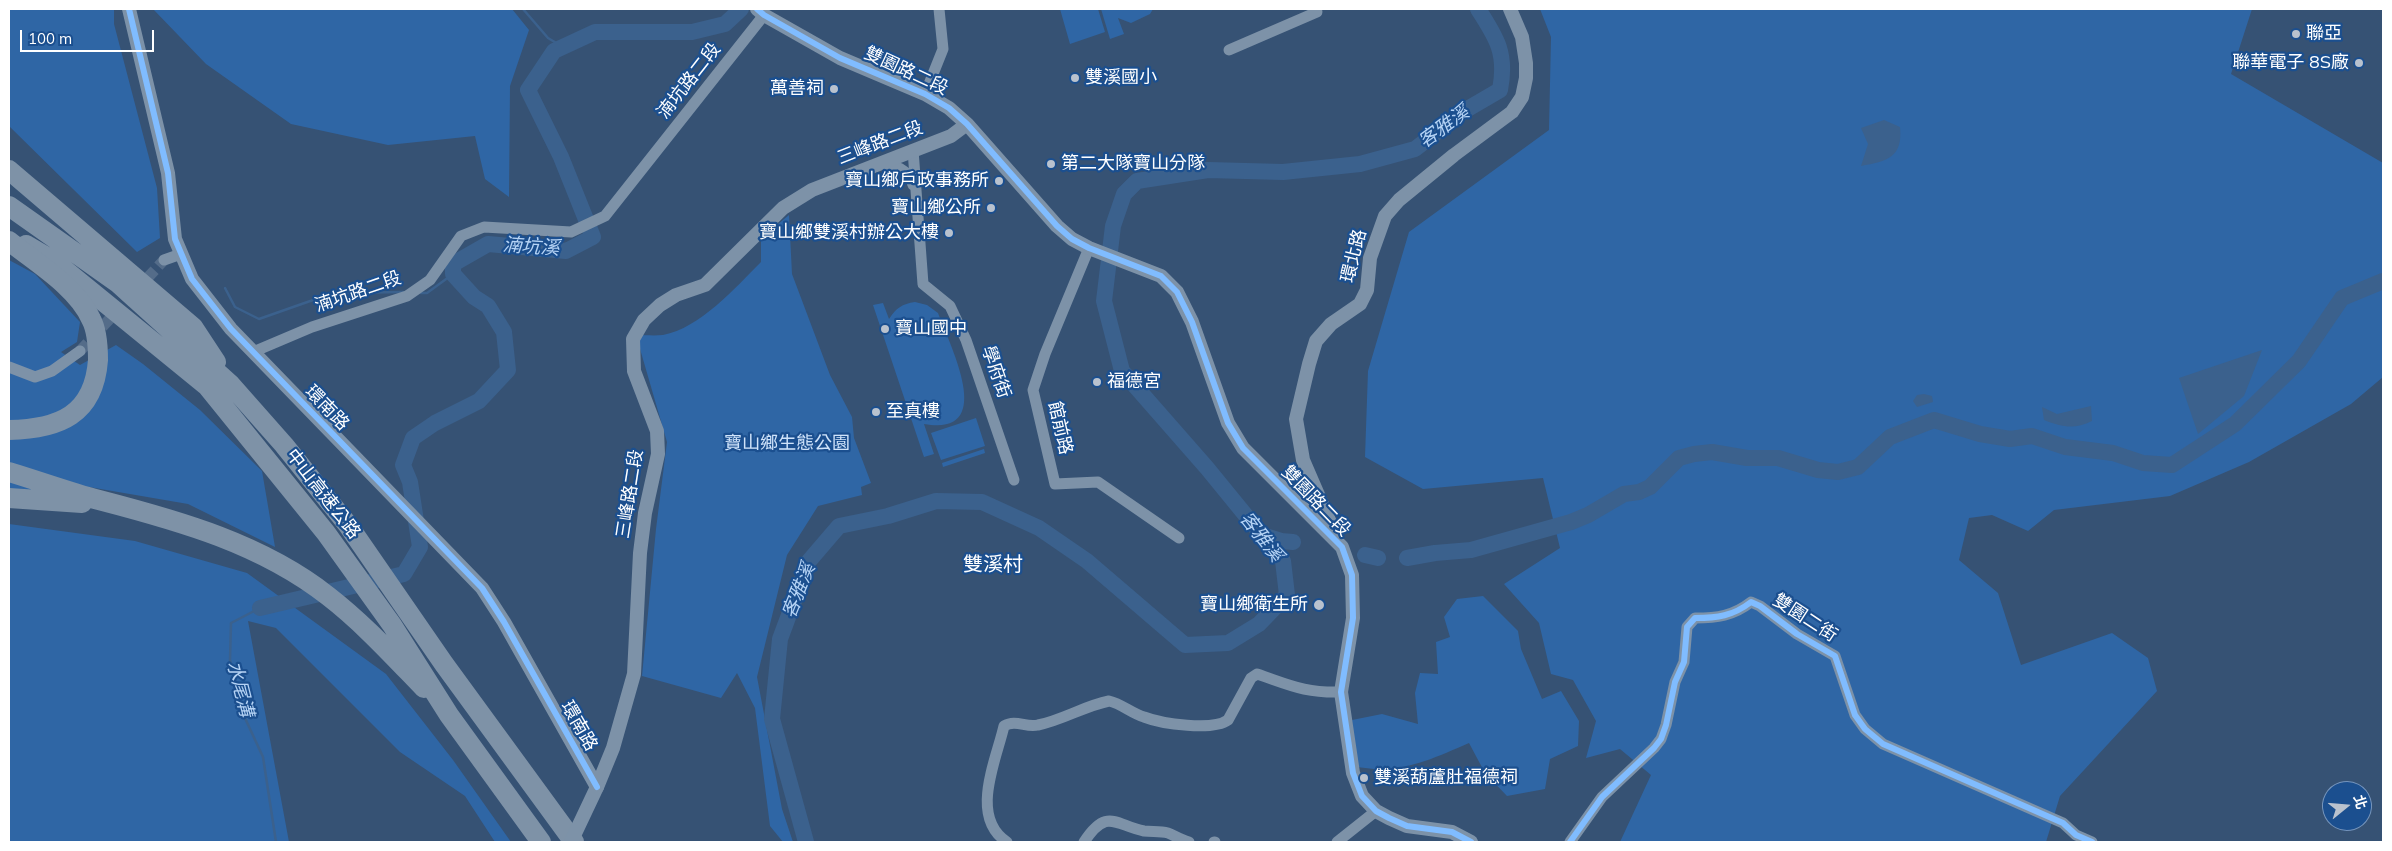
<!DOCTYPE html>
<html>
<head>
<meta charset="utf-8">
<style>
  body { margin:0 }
  #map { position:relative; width:2392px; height:851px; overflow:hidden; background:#365274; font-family:Mulish,"Noto Sans TC",sans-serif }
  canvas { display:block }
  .frame { position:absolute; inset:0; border:10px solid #fff; pointer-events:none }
  .north { position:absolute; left:2322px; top:781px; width:50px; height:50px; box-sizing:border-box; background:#1b4f8f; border:1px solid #7695bc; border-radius:50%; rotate:73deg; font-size:14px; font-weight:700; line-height:20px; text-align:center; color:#fff }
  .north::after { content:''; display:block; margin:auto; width:18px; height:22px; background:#b9c2ce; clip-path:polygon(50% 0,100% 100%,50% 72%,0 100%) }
  .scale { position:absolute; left:20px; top:30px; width:134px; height:22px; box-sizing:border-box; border:2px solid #fff; border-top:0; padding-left:6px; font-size:15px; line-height:18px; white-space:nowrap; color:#fff; -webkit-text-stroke:4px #1b4f8f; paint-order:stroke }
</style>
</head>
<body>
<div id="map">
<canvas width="2392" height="851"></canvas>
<div class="frame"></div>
<div class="north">北</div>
<div class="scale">100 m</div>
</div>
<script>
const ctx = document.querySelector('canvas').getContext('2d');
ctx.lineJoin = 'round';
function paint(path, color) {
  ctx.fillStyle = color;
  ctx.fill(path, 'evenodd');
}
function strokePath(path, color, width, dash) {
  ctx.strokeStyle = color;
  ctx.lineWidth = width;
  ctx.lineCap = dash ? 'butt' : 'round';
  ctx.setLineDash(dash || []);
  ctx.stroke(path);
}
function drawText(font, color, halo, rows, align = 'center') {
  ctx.font = font + ' Mulish,"Noto Sans TC",sans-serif';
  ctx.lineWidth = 4.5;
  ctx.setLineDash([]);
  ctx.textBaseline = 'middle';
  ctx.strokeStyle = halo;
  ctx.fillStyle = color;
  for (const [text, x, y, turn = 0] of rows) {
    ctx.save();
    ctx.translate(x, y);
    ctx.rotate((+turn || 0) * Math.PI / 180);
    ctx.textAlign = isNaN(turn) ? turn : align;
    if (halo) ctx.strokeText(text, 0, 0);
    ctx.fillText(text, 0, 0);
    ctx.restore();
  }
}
paint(new Path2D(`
  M9 9H114V24L157 188 160 238 137 252 9 126Z
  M153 9H512L529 30 510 86 509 197 485 179 475 136 388 145 291 124 206 64Z
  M1060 9H1098L1105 32 1070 44Z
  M1101 9H1153L1150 14 1131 23 1118 18 1124 34 1110 39Z
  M1540 9H2252L2231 74 2383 163V377L2351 404 2249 462 2170 496 2054 510 2028 531 1992 515 1969 518 1959 560 1998 593 2021 665 2112 633 2148 658 2157 691 2060 796 2046 842H1620L1651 775 1620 749 1586 758 1596 721 1573 680 1551 674 1539 623 1504 584 1560 548 1543 478 1423 489 1365 457 1368 371 1409 232 1549 130 1551 37Z
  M789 215 792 274 830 375 852 417 854 438 871 483 861 487 862 495 818 506 787 555 757 677 782 809 793 842H783L770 826 755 708 737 673 721 698 642 676 656 529 667 442 636 335C644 335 654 336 663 335 700 328 735 288 761 262V238Z
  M9 260 35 274 80 322 77 342 61 352 80 365 116 345 143 364 200 410 262 471 275 547 188 504 89 487 9 491Z
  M915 302 927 305 938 313C950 346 998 437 924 424L934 454 924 457 873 305 883 303 889 319C896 308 902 304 915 302Z
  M976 418 985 446 941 460 931 433Z
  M984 449 985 453 943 467 942 463Z
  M9 524 135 541 247 573 386 674 453 760 511 842H495L465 796 400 752 276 628 248 621 289 842H9Z
  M1483 596 1518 631 1521 649 1542 699 1561 691 1579 721 1578 746 1550 759 1545 789 1507 796 1485 773 1469 743C1430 760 1397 776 1354 766L1352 720 1382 714 1418 724 1415 693 1420 673 1438 674 1436 642 1450 637 1444 617 1457 599Z`), '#2f66a5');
paint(new Path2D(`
  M1884 120 1900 127C1903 158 1887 161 1861 166L1868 144 1861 128Z
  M2262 350 2244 396 2198 434 2179 378Z
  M1924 394 1932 396 1933 402 1917 407 1913 401 1917 395Z
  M2091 406 2092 421C2074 430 2062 427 2044 420L2042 407 2057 414Z`), '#3b618d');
strokePath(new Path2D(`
  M523 9 548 38 563 47
  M225 288 235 307 259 319 333 293 403 292
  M421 293H427L453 274
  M260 608 231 623 230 660 244 716 263 757 276 842`), '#3b618d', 2.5);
strokePath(new Path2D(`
  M1265 536 1281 541 1293 542
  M1365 555 1378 558
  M1407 558 1435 553 1471 550 1571 522 1588 515 1624 494 1639 492 1650 487 1679 458 1694 454 1712 452 1747 458H1778L1818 470 1838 472 1858 467 1890 437 1934 420 1980 434 2010 439 2032 436 2065 447 2113 453 2143 463 2172 465 2235 424 2299 361 2342 298 2383 281
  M260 608 404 574 420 547 410 482 403 465 413 438 435 423 479 401 508 370 504 332 488 306 474 297 453 274V264L488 244 566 251 593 237 561 157 528 90 554 51 595 32H692L725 24 741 9
  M806 842 772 719 780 639 809 561 839 526 888 516 936 501 982 502 1039 528 1087 561 1185 645 1228 643 1259 624 1287 595 1283 561 1207 468 1122 371 1104 301 1113 226 1124 194 1137 181 1208 170 1283 172 1360 164 1415 149 1464 111 1500 90C1507 54 1497 38 1478 9`), '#3b618d', 16);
strokePath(new Path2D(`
  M80 351 164 260`), '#546c89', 11, [11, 5.5]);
strokePath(new Path2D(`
  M1229 50 1317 12 1316 9
  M925 94 943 49 939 9
  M913 150 923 284 950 306 966 340 1014 480
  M879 164C894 164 909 169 913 185
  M1089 248 1045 354 1033 390 1055 484 1098 482 1179 538
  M164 260 181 254
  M253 352 312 327 407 296 430 280 461 236 484 227 571 232 605 216 764 15
  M9 367 35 377 52 371 80 351
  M1007 842C969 817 996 761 1004 726 1016 719 1026 728 1038 725 1063 720 1084 706 1109 701 1122 704 1131 713 1144 717 1162 724 1213 731 1228 720L1251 678 1257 674C1290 685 1304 693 1341 692
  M1084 842C1107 807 1115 825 1144 831 1152 832 1160 831 1168 833 1175 836 1182 840 1189 842
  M1214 842H1215
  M1337 842 1376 811
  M1570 842 1602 797 1654 748 1661 739 1666 725 1675 682 1684 662 1687 627 1695 618C1717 618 1733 616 1751 602L1760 606 1797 634 1835 656 1855 715 1865 729 1883 744 2063 823 2076 835 2092 842`), '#7d92a8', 11);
strokePath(new Path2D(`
  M129 9 168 173 175 239 192 279 231 329 482 588 504 622 597 787
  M757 9 764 15 840 58 925 94 949 108 967 124 1057 226 1072 239 1089 248 1161 276 1177 292 1192 322 1228 423 1243 448 1342 547 1352 575 1353 618 1341 692 1353 773 1362 796 1376 811 1389 818 1407 826 1452 832 1471 842
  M1335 534 1303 460 1296 419 1309 364 1316 341 1331 324 1360 304 1367 290 1370 258 1385 216 1399 200 1454 155 1512 112 1522 97 1526 78V63L1522 37 1510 9
  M597 787 613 748 634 674 640 553 645 513 658 454 657 431 634 371 633 339 644 320 660 305 676 295 705 285 783 208 812 190 951 136 967 124`), '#7d92a8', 14);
strokePath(new Path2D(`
  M9 170 193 327 216 362
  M9 206 118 283 231 385 284 445 348 525 444 664 574 842
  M26 245 55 262 207 386 326 533 392 625 449 715 541 842
  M9 472C39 481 69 492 99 500 180 521 262 544 328 596 363 623 393 656 424 688
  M9 498 82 503`), '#7e92a7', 20);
strokePath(new Path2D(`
  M571 842 597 787`), '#7d92a8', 14);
strokePath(new Path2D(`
  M9 241C35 262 77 287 91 319 97 330 98 347 98 360 94 415 59 429 9 430`), '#7e92a7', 20);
strokePath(new Path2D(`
  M129 9 168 173 175 239 192 279 231 329 482 588 504 622 597 787
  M757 9 764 15 840 58 925 94 949 108 967 124 1057 226 1072 239 1089 248 1161 276 1177 292 1192 322 1228 423 1243 448 1342 547 1352 575 1353 618 1341 692 1353 773 1362 796 1376 811 1389 818 1407 826 1452 832 1471 842
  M1570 842 1602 797 1654 748 1661 739 1666 725 1675 682 1684 662 1687 627 1695 618C1717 618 1733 616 1751 602L1760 606 1797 634 1835 656 1855 715 1865 729 1883 744 2063 823 2076 835 2092 842`), '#80bcff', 6);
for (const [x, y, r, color] of [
  [2296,34,5,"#b9c2ce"],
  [2359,63,5,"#b9c2ce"],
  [1075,78,5,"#b9c2ce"],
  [834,89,5,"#b9c2ce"],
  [1051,164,5,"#b9c2ce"],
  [999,181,5,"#b9c2ce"],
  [991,208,5,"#b9c2ce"],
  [949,233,5,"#b9c2ce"],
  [885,329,5,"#b9c2ce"],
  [1097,382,5,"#b9c2ce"],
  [876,412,5,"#b9c2ce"],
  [1319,605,6,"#b9c2ce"],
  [1364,778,5,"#b9c2ce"]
]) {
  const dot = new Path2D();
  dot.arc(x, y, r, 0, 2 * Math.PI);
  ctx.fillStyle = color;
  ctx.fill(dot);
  strokePath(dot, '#1b4f8f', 2);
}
drawText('18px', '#fff', '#1b4f8f', [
  ["聯亞",2306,34],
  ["聯華電子 8S廠",2349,63,"right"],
  ["雙溪國小",1085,78],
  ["萬善祠",824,89,"right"],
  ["第二大隊寶山分隊",1061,164],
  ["寶山鄉戶政事務所",989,181,"right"],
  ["寶山鄉公所",981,208,"right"],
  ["寶山鄉雙溪村辦公大樓",939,233,"right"],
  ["寶山國中",895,329],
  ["福德宮",1107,382],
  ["至真樓",886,412],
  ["寶山鄉衛生所",1308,605,"right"],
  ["雙溪葫蘆肚福德祠",1374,778]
], 'left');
drawText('18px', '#fff', '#1b4f8f', [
  ["雙園路二段",906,71,25],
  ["湳坑路二段",689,81,-52],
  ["三峰路二段",880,143,-21],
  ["環北路",1354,256,-76],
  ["湳坑路二段",358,292,-19],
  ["學府街",996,372,71],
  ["環南路",327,408,46],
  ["館前路",1060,428,77],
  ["中山高速公路",323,494,52],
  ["三峰路二段",630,494,-81],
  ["雙園路二段",1316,501,46],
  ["雙園二街",1805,618,33],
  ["環南路",579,726,60]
]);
drawText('18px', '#cfe3fa', '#1b4f8f', [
  ["寶山鄉生態公園",787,444]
]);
drawText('italic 19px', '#b5d3f5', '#1b4f8f', [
  ["客雅溪",1444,127,-36],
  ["湳坑溪",531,247,4],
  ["客雅溪",1261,537,52],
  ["客雅溪",799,591,-68],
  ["水尾溝",240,689,76]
]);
drawText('20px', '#fff', '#1b4f8f', [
  ["雙溪村",993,565]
]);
</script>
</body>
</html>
